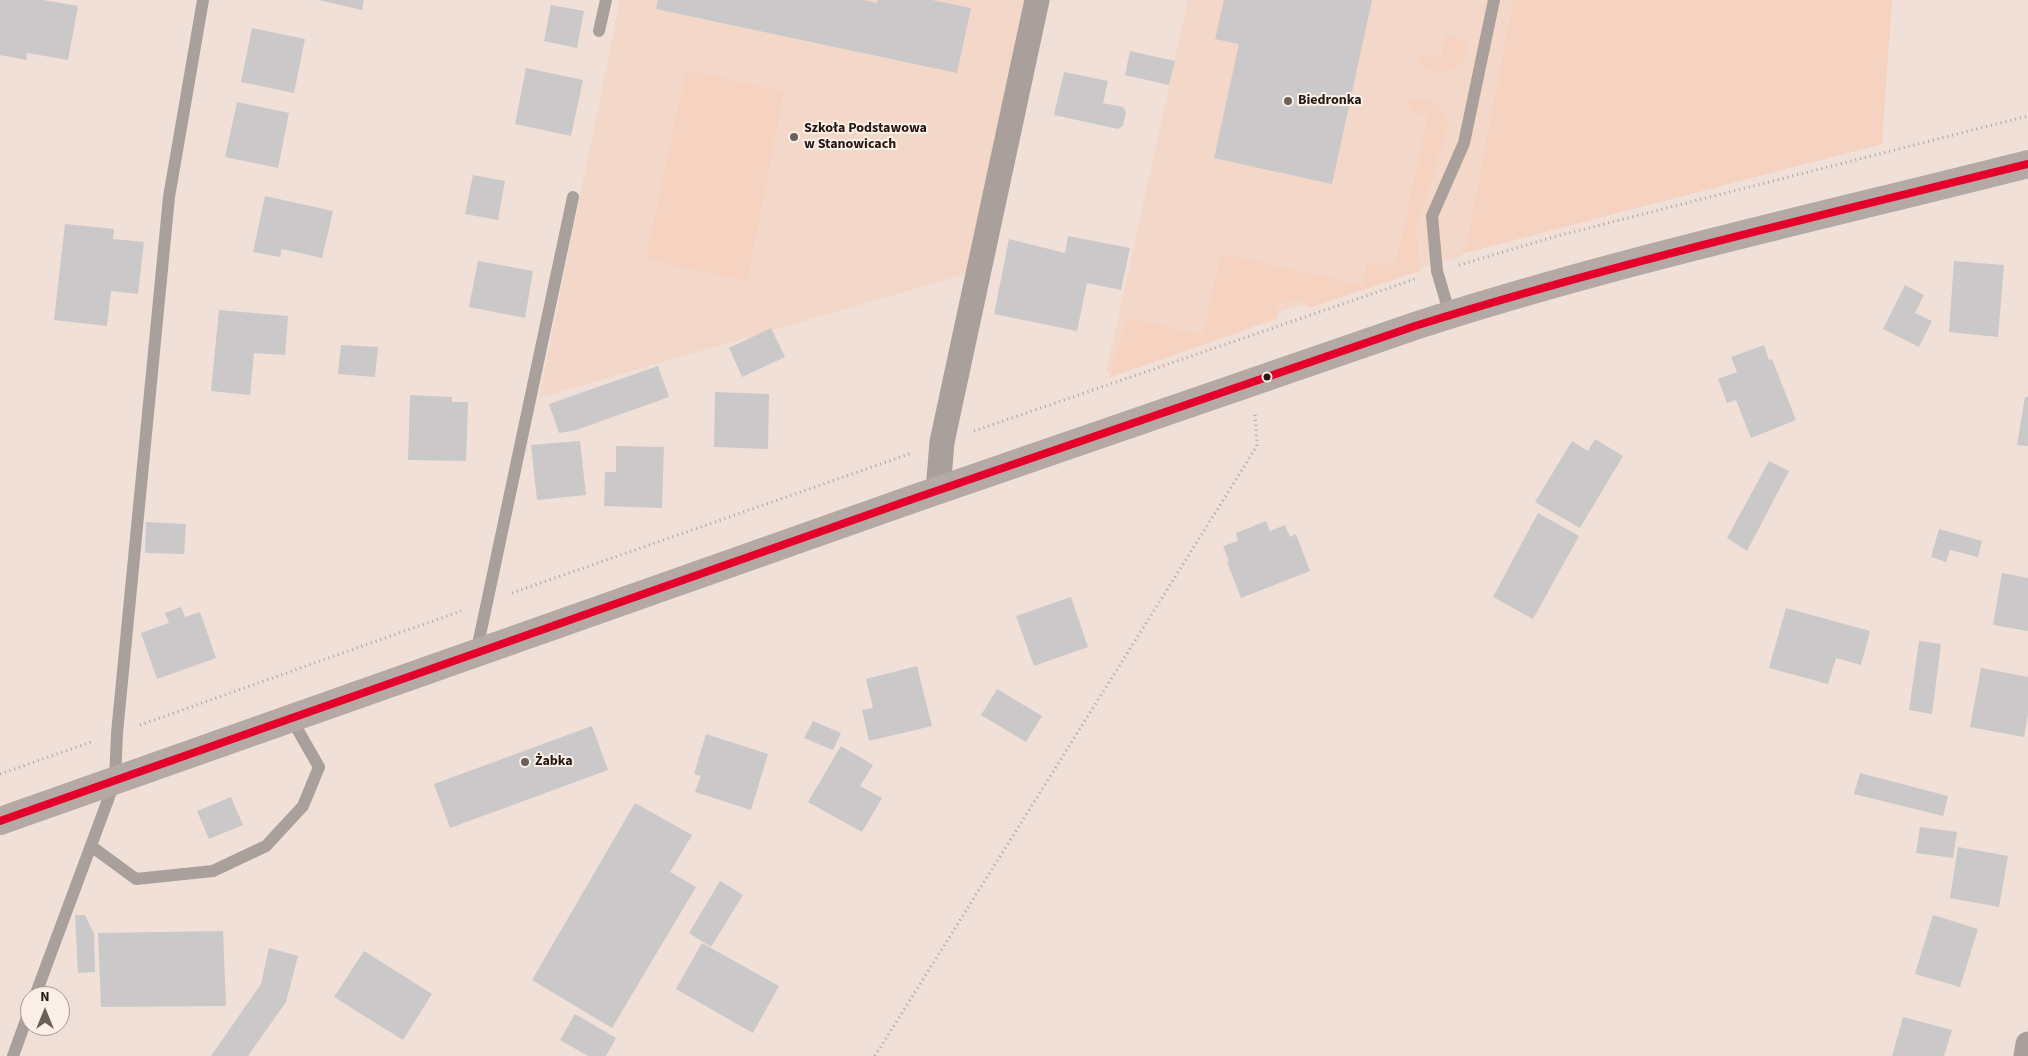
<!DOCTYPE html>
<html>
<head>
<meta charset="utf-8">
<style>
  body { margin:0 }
  #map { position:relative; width:2028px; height:1056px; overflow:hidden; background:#f0e0d8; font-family:"Source Sans 3",sans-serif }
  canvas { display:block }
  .north { position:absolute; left:20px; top:986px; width:50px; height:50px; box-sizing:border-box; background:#fbefe8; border:1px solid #a59993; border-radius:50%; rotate:0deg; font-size:14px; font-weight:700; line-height:20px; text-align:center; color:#241914 }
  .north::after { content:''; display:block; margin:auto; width:18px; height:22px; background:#6b5f59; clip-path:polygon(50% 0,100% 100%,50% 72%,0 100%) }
</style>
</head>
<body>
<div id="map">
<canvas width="2028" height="1056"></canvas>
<div class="north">N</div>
</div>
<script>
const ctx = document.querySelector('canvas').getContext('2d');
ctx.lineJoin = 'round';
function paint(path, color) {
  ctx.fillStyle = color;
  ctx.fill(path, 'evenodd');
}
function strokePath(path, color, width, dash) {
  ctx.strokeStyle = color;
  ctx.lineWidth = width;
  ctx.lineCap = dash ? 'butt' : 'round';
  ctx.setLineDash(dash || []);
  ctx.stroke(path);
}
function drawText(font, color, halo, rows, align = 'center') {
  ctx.font = font + ' "Source Sans 3",sans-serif';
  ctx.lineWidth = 4;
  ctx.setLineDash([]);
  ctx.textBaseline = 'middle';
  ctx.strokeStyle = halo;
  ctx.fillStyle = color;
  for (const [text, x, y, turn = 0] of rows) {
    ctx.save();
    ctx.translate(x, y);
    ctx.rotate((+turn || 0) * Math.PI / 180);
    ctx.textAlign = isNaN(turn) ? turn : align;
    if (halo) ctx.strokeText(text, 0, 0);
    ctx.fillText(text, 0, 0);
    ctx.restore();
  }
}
paint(new Path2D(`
  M620 0H1026L966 274 539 398Z
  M1188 0H1513L1465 253 1456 258 1332 294 1106 373Z`), '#f3d7c9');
paint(new Path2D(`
  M1513 0H1892L1882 144 1465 253Z
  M1446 35 1463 40 1468 44C1470 70 1430 82 1418 60L1419 55 1441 57Z
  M686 70 784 91 747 281 646 259Z
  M1416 98C1434 98 1446 109 1448 127L1416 225 1420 271 1309 308 1303 304 1301 298 1278 305 1279 312 1276 319 1109 378 1127 318 1203 335 1221 254 1362 285 1367 265 1372 263 1395 266 1428 116 1410 110 1408 103Z`), '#f5d3c0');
paint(new Path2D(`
  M0 0H43L78 6 68 60 27 53 26 60 0 55Z
  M318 0H364L362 10Z
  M658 0H864L877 3 878 0H932L971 8 957 73 656 9Z
  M1224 0H1372L1332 184 1214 158 1239 44 1215 39Z
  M551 5 584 11 577 48 544 41Z
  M252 28 305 39 294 93 241 82Z
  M1130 51 1175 61 1169 85 1125 75Z
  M526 68 583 80 571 136 515 124Z
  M1064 72 1108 81 1103 103 1123 107 1126 112 1123 126 1118 129 1054 115Z
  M237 102 289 113 278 168 225 157Z
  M473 175 505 181 498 220 465 214Z
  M265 196 333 211 322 258 282 249 280 257 253 252Z
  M65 224 114 229 113 239 144 242 138 294 111 291 107 326 54 320Z
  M1068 236 1130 248 1121 290 1087 283 1077 331 994 314 1009 239 1065 253Z
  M478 261 533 271 525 318 469 307Z
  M1954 261 2004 265 1998 337 1949 332Z
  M1905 285 1924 295 1915 313 1932 321 1919 347 1883 329Z
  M219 310 288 316 285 355 254 353 250 395 211 391Z
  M771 328 785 357 742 377 729 348Z
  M341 345 378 347 375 377 338 374Z
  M1764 345 1769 360 1772 359 1796 420 1751 438 1736 400 1727 403 1718 379 1737 372 1731 357Z
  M658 366 669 397 576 430 559 433 549 404Z
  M715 392 769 394 768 449 714 447Z
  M410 395 452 397V402H468L466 461 408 460Z
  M2025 397H2028V446L2017 445Z
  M1595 439 1623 456 1580 528 1535 502 1572 441 1588 451Z
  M580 441 586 495 537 500 531 445Z
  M616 446 664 447 662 508 604 506 605 472H616Z
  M1769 461 1789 471 1747 551 1727 538Z
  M1538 513 1579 536 1533 619 1493 597Z
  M1266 521 1270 531 1285 525 1290 537 1296 534 1310 571 1241 598 1227 562 1229 561 1223 546 1238 541 1236 533Z
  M146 522 186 524 184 554 145 553Z
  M1939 529 1982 541 1978 557 1950 550 1946 562 1931 557Z
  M2002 573 2028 578V631L1993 625Z
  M1071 597 1088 647 1034 666 1016 616Z
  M181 607 185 617 200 612 216 658 157 679 141 633 169 623 165 613Z
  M1786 608 1870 631 1861 665 1836 658 1828 684 1769 668Z
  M1919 641 1941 644 1932 714 1909 710Z
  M917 666 932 726 869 741 862 710 873 708 866 679Z
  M1981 668 2028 677V714L2024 737 1970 727Z
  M997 689 1042 716 1026 742 981 715Z
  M813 721 841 733 833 750 804 738Z
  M592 726 608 770 450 828 434 784Z
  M706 734 768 754 751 810 695 792 701 776 694 774Z
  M841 746 873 765 860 786 882 798 862 832 808 802Z
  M1860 773 1948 796 1943 816 1854 794Z
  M231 797 243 825 209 839 197 811Z
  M635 803 692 835 670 872 696 887 612 1028 532 980Z
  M1920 827 1957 832 1953 858 1916 853Z
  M1958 847 2008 856 1999 907 1950 898Z
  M720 881 743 895 711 947 689 933Z
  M75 915H85L94 934 95 972 78 973Z
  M1933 915 1978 929 1960 987 1915 974Z
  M223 931 226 1006 101 1007 98 933Z
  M702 943 779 986 753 1033 676 989Z
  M269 948 298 956 286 1002 248 1056H211L261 984Z
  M364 951 432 994 403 1040 334 997Z
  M575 1014 616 1038 606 1056H588L560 1040Z
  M1903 1017 1952 1030 1944 1056H1892Z`), '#cac8c8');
strokePath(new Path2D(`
  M1459 265 1557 236 2028 116
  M974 431 1415 279
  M512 593 912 453
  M140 725 461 611
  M0 774 94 741
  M875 1056 1257 446 1255 413`), '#aba39e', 3, [1, 4]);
strokePath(new Path2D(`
  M599 31 606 0
  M1450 315 1437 271 1432 216 1464 143 1494 0
  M476 654 573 197
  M91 846 136 879 213 871 266 846 303 806 319 767 292 720
  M35 996 115 781 117 733 169 197 203 0
  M13 1056 30 1009`), '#a9a09c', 12);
strokePath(new Path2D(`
  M938 491 942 442 1037 0
  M2026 1056 2028 1044`), '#a9a09c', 25);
strokePath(new Path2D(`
  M0 821 910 500 1415 326C1616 261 1823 216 2028 164`), '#b4a9a4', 28);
strokePath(new Path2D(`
  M0 821 910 500 1415 326C1617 263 1823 215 2028 164`), '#e4002b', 8);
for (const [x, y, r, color] of [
  [1288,101,5,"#6b5f59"],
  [794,137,5,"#6b5f59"],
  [1267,377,4.5,"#241914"],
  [525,762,5,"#6b5f59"]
]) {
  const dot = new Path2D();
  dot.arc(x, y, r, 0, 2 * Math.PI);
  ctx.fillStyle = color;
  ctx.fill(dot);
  strokePath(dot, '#fbefe8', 2);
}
drawText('bold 14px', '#241914', '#fbefe8', [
  ["Biedronka",1298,101],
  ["Szkoła Podstawowa",804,129],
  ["w Stanowicach",804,145],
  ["Żabka",535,762]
], 'left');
</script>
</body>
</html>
